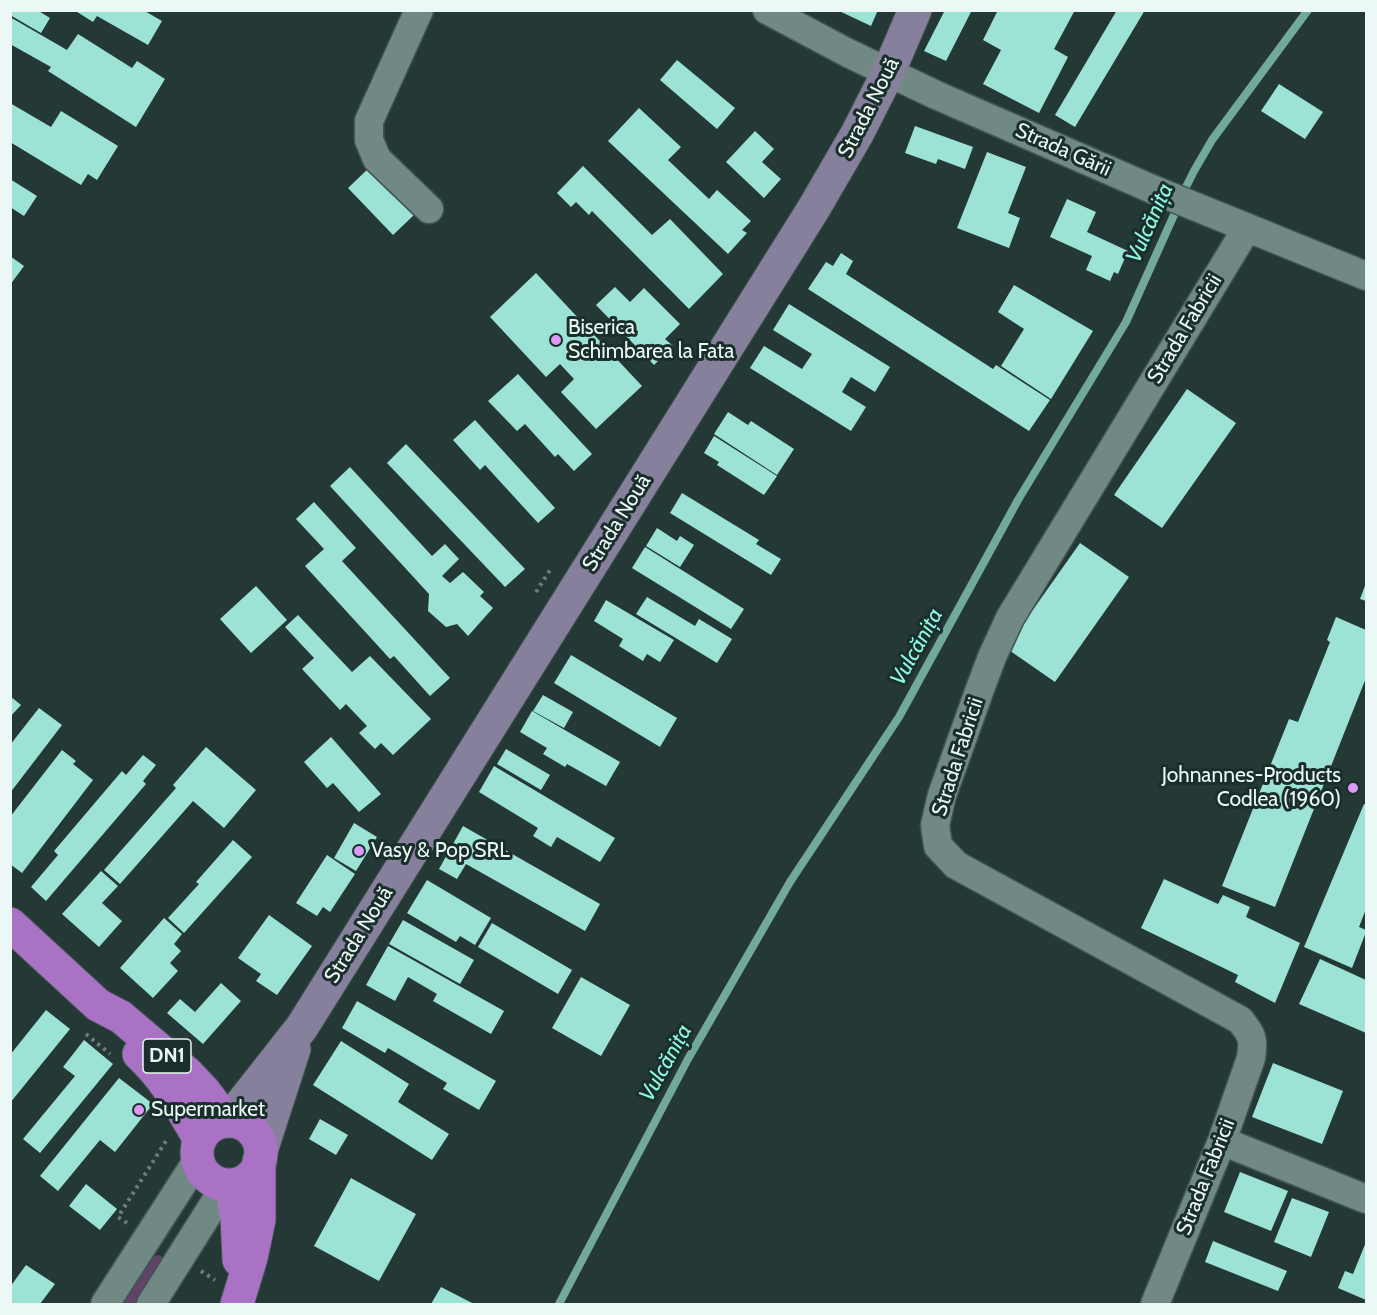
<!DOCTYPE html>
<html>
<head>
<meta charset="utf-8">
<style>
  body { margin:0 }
  #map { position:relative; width:1377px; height:1315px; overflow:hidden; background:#243935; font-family:Cabin,sans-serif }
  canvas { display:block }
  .frame { position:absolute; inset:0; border:12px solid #ebf8f5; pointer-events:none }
</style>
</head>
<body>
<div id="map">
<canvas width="1377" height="1315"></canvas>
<div class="frame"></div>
</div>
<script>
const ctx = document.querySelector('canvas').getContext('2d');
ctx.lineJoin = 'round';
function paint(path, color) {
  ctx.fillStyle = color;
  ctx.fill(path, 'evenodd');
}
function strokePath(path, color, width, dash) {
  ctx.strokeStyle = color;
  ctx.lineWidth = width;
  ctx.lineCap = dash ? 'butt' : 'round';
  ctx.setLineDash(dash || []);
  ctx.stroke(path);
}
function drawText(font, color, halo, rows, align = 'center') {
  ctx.font = font + ' Cabin,sans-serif';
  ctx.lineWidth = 6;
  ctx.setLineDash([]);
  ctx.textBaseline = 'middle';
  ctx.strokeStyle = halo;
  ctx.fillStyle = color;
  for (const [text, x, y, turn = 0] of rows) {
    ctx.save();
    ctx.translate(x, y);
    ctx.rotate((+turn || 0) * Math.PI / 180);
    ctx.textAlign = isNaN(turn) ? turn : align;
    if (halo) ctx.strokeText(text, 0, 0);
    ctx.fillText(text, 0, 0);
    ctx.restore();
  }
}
paint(new Path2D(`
  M159 1255 164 1259 139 1304H122L153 1256Z`), '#5f4369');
strokePath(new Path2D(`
  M1182 195 1194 171 1212 140 1308 10
  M559 1304 688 1059 790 882 899 717 1018 500 1126 322 1178 206`), '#73a89e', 8);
paint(new Path2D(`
  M10 10H37L50 18 41 33 10 15Z
  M74 10H143L162 21 148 45 97 16 93 22Z
  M837 10H878L871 26Z
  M945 10H972L946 61 924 51Z
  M998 10H1075L1054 49 1068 57 1039 113 983 84 1001 50 983 40Z
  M1117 10H1145L1075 127 1055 115Z
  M10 17 67 50 78 34 132 68 137 61 165 79 136 127 48 71 51 67 10 44Z
  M677 60 735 108 717 129 660 80Z
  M1279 84 1323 112 1305 139 1261 111Z
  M10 103 51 127 61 111 118 146 97 180 88 174 81 185 10 142Z
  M639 108 681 147 668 160 709 199 717 190 751 221 742 230 747 233 728 254 608 141Z
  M915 126 973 147 965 169 938 159 936 164 905 153Z
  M755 131 774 149 762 162 781 179 764 198 726 162Z
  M987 152 1026 167 1008 213 1020 218 1009 248 957 228Z
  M583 166 652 235 670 219 723 274 689 309 592 211 589 215 576 202 571 207 557 193Z
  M370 167 415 214 393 235 348 188Z
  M10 179 37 196 24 216 10 207Z
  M1067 199 1096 212 1087 232 1128 251 1118 274 1114 272 1110 281 1086 270 1092 256 1050 237Z
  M841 253 853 261 846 274 993 369 996 365 1050 400 1029 431 808 289 826 262 833 266Z
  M10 256 24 266 10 285Z
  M536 273 642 386 596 429 561 392 574 379 560 364 546 377 490 317Z
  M1014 285 1093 331 1051 399 1001 366 1024 329 998 312Z
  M615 287 630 302 644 288 680 324 665 339 673 346 654 365 596 305Z
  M789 304 890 367 875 392 851 377 842 392 866 407 851 431 750 368 764 346 802 369 812 354 773 330Z
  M518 374 592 454 574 471 558 454 555 457 525 424 517 431 488 401Z
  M1187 389 1236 423 1162 528 1114 495Z
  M728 412 748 425 751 421 794 449 777 475 714 434Z
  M475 420 555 508 538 523 485 465 480 470 453 440Z
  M714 436 777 476 764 495 717 465 719 462 704 453Z
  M406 444 525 569 505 587 387 463Z
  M350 467 432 556 445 544 459 559 442 576 450 583 463 572 484 592 480 596 493 608 468 636 457 624 446 627 428 611 429 594 330 486Z
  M682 493 759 540 756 544 781 559 771 575 670 513Z
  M314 502 356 548 342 561 450 678 430 696 394 656 390 659 305 566 324 549 296 519Z
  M657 528 677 541 680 536 694 545 680 567 646 546Z
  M1080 543 1129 577 1055 682 1006 648Z
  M645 547 744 609 731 629 632 568Z
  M1366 583V601L1360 599Z
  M256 586 287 620 251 653 220 619Z
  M647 597 695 626 699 619 732 639 717 663 636 614Z
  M606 600 674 640 660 662 647 654 643 661 619 646 623 639 594 621Z
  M298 615 352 672 370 656 431 719 393 755 381 743 375 749 359 733 367 726 346 704 340 710 302 669 314 658 285 627Z
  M1336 617 1366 630V678L1275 907 1222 886 1289 719 1298 722 1330 642 1327 640Z
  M571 655 677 718 660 747 554 683Z
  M543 695 573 712 564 728 533 711Z
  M10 696 21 705 10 717Z
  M39 708 62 725 10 793V745Z
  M532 711 620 762 606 786 567 764 565 767 543 754 547 748 520 732Z
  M331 737 381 794 359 812 333 783 327 788 304 762Z
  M206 747 256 790 224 828 193 801 120 884 104 870 176 788 173 785Z
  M506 749 550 775 541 790 497 764Z
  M62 750 76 761 73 764 93 780 22 873 10 864V817Z
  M143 755 156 765 143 781 146 784 46 901 31 887 58 855 54 851 122 771 126 775Z
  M494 766 615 838 600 862 557 837 551 847 533 836 538 828 479 792Z
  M1364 804 1366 805V909L1359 927 1366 930V932L1352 968 1304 947Z
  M354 823 377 837 356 871 334 858Z
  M463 826 600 904 585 931 466 864 457 879 439 869Z
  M233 840 252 857 184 933 168 918 199 884 196 882Z
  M327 855 355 874 330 912 323 907 317 916 296 903Z
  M101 871 118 886 102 903 122 921 99 947 62 914Z
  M1164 879 1218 904 1223 895 1250 907 1246 917 1300 943 1275 1003 1235 982 1238 975 1141 928Z
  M427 880 491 918 475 945 460 936 456 942 407 913Z
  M269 915 312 946 277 995 256 981 261 974 238 958Z
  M164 918 182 934 174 944 181 951 170 963 178 971 153 998 120 968Z
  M403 920 474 960 460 984 389 944Z
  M492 923 572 970 558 994 478 947Z
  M388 946 504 1011 491 1034 433 1001 437 994 408 977 395 1001 366 985Z
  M1320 959 1366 980V1033L1299 1004Z
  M581 977 630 1005 601 1056 552 1028Z
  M221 983 241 1001 203 1044 167 1013 180 999 195 1012Z
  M357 1001 496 1081 479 1110 443 1089 447 1083 388 1048 385 1053 342 1028Z
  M46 1010 70 1029 10 1103V1055Z
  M84 1040 113 1064 40 1153 23 1139 75 1076 63 1067Z
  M341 1041 409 1084 398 1102 449 1134 432 1160 313 1085Z
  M1273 1063 1343 1091 1322 1144 1252 1117Z
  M119 1078 153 1104 115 1152 100 1140 58 1191 40 1176Z
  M320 1119 348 1135 336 1155 309 1139Z
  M1240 1172 1288 1191 1271 1231 1224 1212Z
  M351 1178 416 1214 379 1281 314 1246Z
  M86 1184 117 1209 100 1230 69 1206Z
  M1292 1198 1329 1212 1311 1257 1274 1242Z
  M1213 1241 1287 1271 1278 1291 1205 1262Z
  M1366 1242V1300L1338 1288 1345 1271 1353 1274Z
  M26 1265 55 1284 40 1304H10V1287Z
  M441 1287 474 1304H431Z`), '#9ce3d5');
const minor = new Path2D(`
  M419 10 369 121V140L377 159 429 209
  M767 10 848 53 936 95 1152 189 1366 276
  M1222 1141 1366 1199
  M105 1304 197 1161
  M151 1304 226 1185
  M1155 1304 1222 1141 1251 1058C1254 1038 1252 1035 1240 1020L956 865 938 846 935 825 942 795 980 689 992 657 1010 618 1247 228`);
const secondary = new Path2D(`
  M228 1121 302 1027 814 208 857 134 888 73 915 10
  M261 1151 294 1049`);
const trunk = new Path2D(`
  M10 924 98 1005 121 1017 187 1073 204 1091 213 1103 222 1122
  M139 1054C166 1079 182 1109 200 1140
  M197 1153a32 32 0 1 1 64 0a32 32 0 1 1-64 0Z
  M231 1185 237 1218 239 1260
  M237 1304 251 1258 259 1220V1161`);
strokePath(minor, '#415451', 31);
strokePath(secondary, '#415451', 35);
strokePath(trunk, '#415451', 35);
strokePath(new Path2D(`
  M536 592 550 570
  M86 1034 110 1054
  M127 1223 118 1217 166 1141
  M201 1271 215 1280`), '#6d7f7c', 4, [3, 4.5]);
strokePath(minor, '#718984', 28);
strokePath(secondary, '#86809c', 33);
strokePath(trunk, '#aa72c4', 33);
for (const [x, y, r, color] of [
  [556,340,6,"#dc99f5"],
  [1353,788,6,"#dc99f5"],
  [359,851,6,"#dc99f5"],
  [139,1110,6,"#dc99f5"]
]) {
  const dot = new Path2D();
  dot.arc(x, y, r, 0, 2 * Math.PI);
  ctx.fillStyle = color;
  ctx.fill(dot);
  strokePath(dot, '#1a2f2b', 2);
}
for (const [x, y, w] of [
  [167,1056,48]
]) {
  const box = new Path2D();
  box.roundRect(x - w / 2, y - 17, w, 34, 4.5);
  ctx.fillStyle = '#1a2f2b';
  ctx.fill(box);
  strokePath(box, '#ebf8f5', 1.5);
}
drawText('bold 20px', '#ebf8f5', null, [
  ["DN1",167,1056]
]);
drawText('21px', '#ebf8f5', '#1a2f2b', [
  ["Strada Nouă",869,108,-63],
  ["Strada Gării",1063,150,24],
  ["Strada Fabricii",1185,329,-59],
  ["Strada Nouă",617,523,-58],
  ["Strada Fabricii",958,757,-72],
  ["Strada Nouă",359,935,-58],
  ["Strada Fabricii",1206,1177,-68]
]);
drawText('21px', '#ebf8f5', '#1a2f2b', [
  ["Biserica",568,328],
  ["Schimbarea la Fata",568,352],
  ["Johnannes-Products",1341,776,"right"],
  ["Codlea (1960)",1341,800,"right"],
  ["Vasy & Pop SRL",371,851],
  ["Supermarket",151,1110]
], 'left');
drawText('italic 22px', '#8ef8e5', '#1a2f2b', [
  ["Vulcănița",1150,223,-66],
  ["Vulcănița",917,647,-61],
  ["Vulcănița",666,1063,-61]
]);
</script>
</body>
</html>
